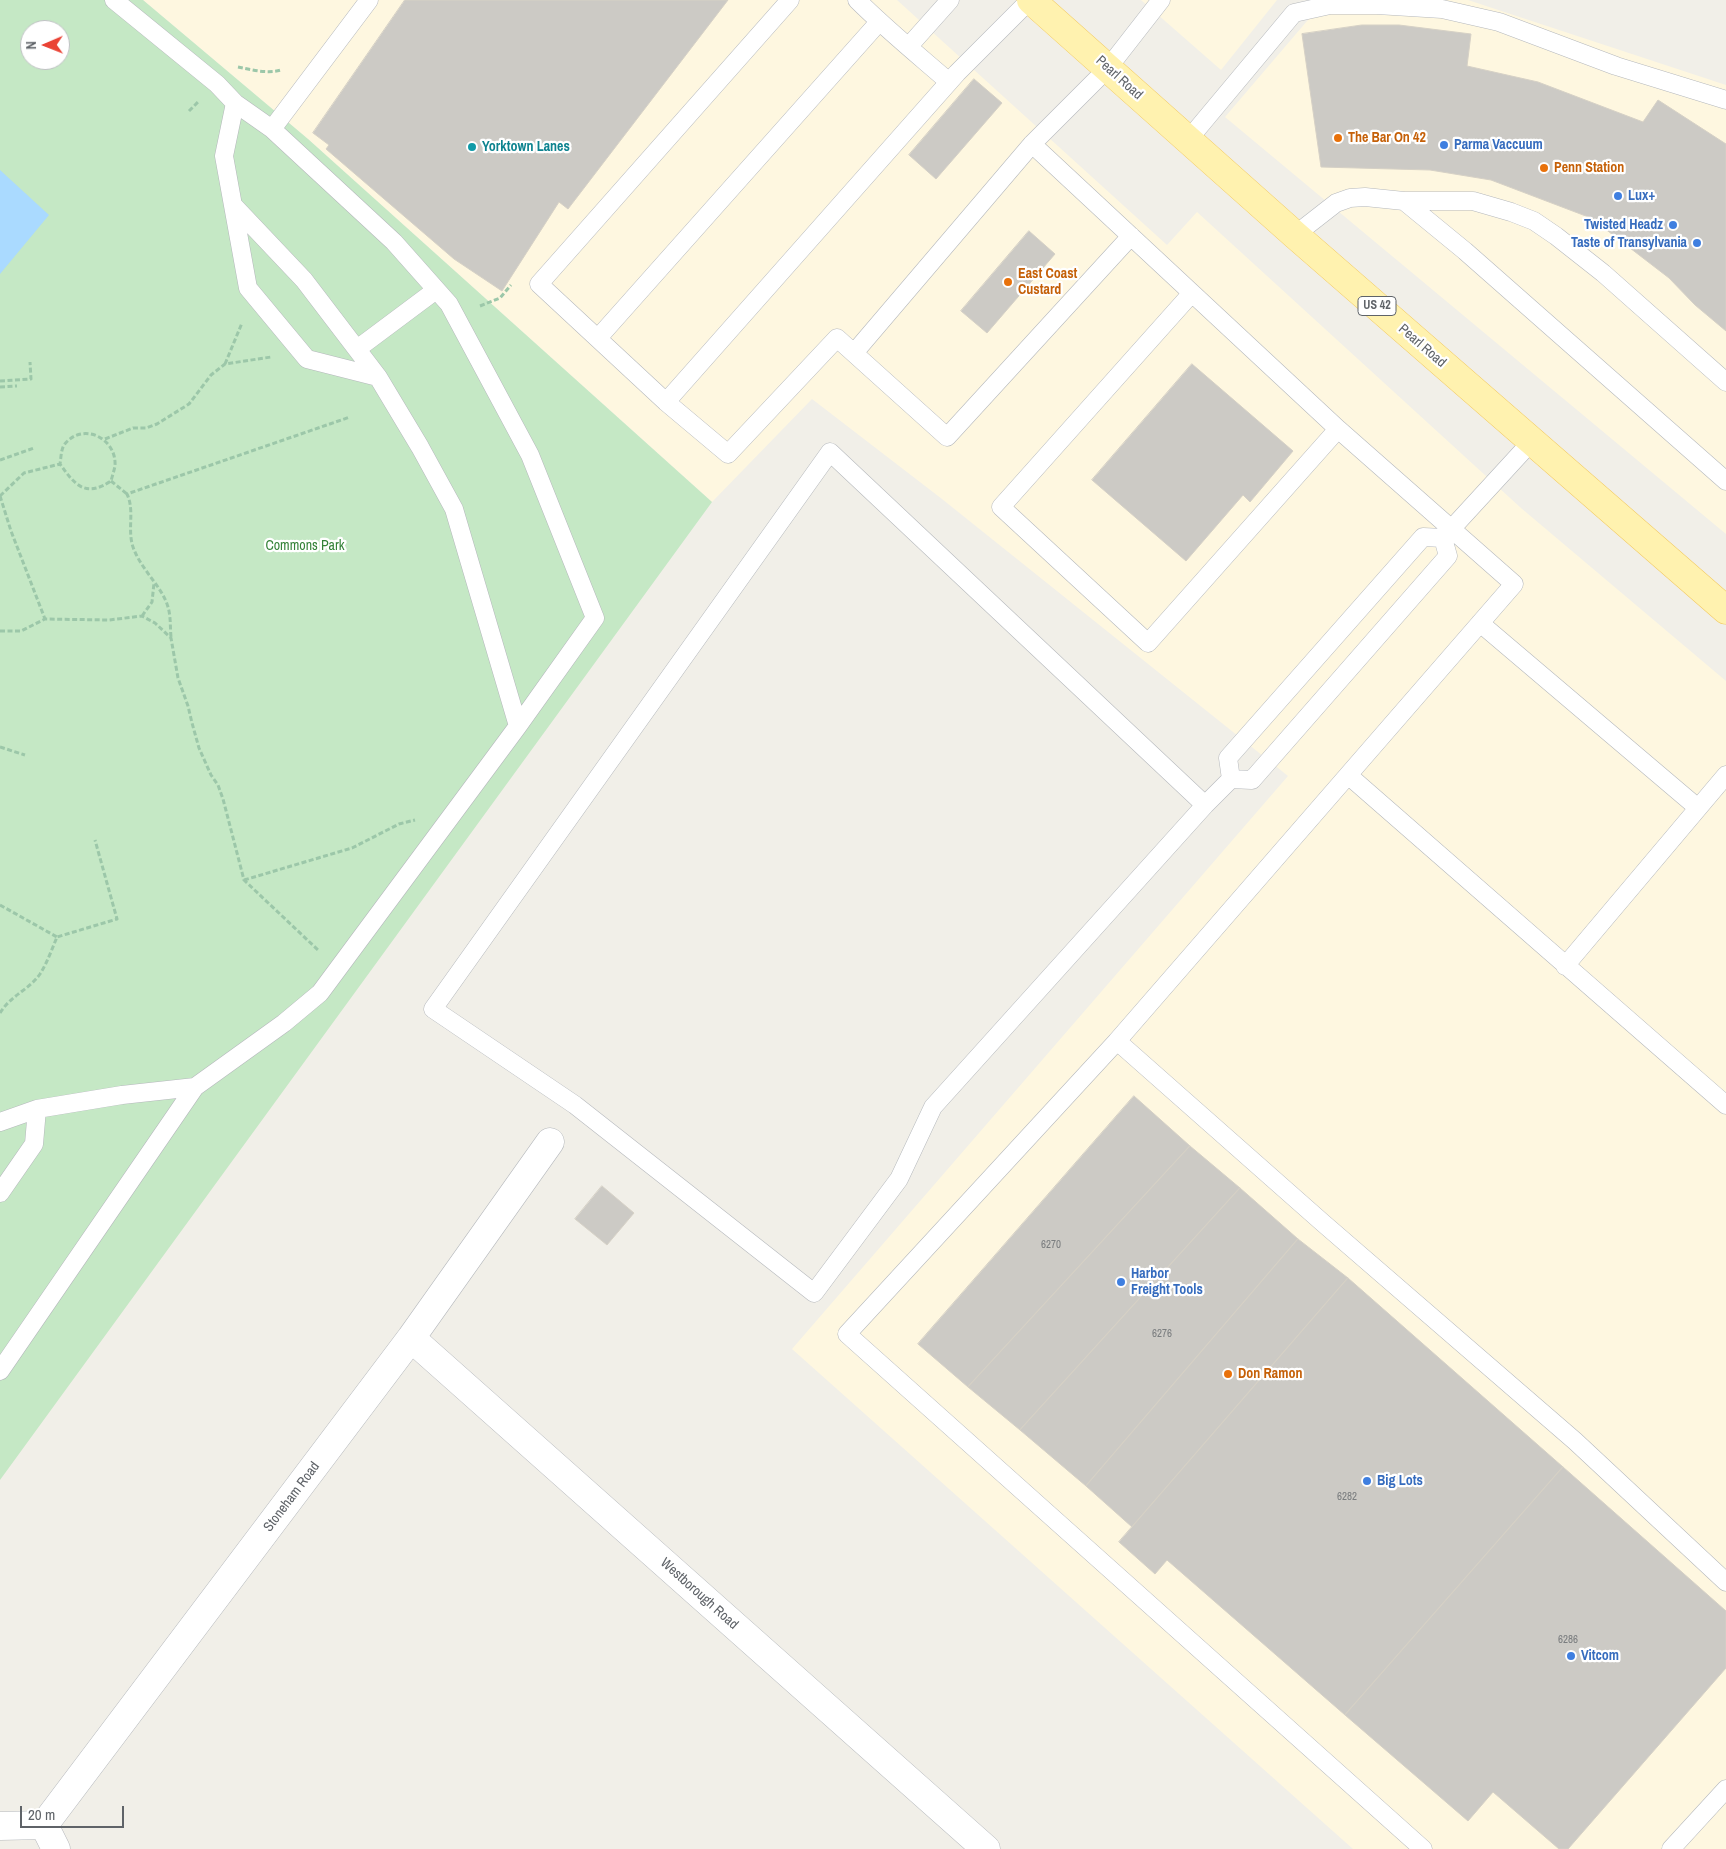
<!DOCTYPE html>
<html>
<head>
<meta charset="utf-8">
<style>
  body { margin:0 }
  #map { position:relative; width:1726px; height:1849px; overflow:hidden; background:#f1efe8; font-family:"Archivo Narrow",sans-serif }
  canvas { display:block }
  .north { position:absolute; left:20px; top:20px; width:50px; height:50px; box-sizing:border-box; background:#fff; border:1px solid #bfc1c3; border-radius:50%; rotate:269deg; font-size:14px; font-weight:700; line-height:20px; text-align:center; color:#5f6368 }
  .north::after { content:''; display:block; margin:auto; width:18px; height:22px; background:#ea4335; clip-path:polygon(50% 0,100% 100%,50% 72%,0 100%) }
  .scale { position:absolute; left:20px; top:1806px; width:104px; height:22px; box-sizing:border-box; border:2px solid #5f6368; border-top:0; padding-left:6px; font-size:15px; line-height:18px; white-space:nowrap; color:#5f6368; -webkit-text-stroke:4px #fff; paint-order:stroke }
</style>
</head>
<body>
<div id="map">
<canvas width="1726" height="1849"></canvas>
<div class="north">N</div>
<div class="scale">20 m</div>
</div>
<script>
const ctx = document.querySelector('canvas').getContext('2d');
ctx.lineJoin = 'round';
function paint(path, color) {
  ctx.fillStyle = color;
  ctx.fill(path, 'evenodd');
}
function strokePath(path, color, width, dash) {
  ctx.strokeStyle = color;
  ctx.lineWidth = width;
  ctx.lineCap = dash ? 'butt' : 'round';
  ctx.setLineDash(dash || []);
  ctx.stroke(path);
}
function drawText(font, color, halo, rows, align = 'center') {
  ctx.font = font + ' "Archivo Narrow",sans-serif';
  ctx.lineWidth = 4.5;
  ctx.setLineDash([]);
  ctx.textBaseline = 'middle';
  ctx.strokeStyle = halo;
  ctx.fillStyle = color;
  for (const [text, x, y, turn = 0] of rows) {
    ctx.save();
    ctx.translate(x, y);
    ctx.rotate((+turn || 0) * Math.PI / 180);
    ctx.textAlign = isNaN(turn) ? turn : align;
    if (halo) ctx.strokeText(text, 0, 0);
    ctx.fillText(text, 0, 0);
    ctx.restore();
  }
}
paint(new Path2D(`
  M143 0H897L1167 245 1197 212 1521 508 1726 681V1849H1353L792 1349 1288 776 942 499 812 399 712 502 308 139Z
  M1141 0H1277L1221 70Z
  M1325 0H1468L1726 85V534L1225 117Z`), '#fef7e0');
paint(new Path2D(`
  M0 0H143L308 139 712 502 0 1480ZM30 30H60V60H30Z`), '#c5e8c5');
paint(new Path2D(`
  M0 170 49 215 0 274Z`), '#aadaff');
const building = new Path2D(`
  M405 0H728L568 209 559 202 502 291 454 259 326 149 329 145 313 133Z
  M1362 25H1399L1471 34 1467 66 1538 82 1643 122 1658 100 1726 144V331L1695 305 1669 278 1591 218 1491 180 1430 170 1321 167 1302 34Z
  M974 79 1002 103 936 179 909 155Z
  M1029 231 1055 254 987 333 961 311Z
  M1192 364 1293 451 1250 502 1243 495 1186 561 1092 480Z
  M1134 1096 1190 1146 968 1387 918 1344Z
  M1190 1146 1240 1188 1020 1430 968 1387Z
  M602 1186 634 1213 607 1245 575 1219Z
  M1240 1188 1298 1239 1086 1486 1020 1430Z
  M1298 1239 1348 1278 1132 1527 1086 1486Z
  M1348 1278 1563 1467 1345 1715 1167 1560 1155 1574 1119 1542Z
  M1563 1467 1726 1611V1668L1568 1849H1559L1493 1792 1468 1821 1345 1715Z`);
paint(building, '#cccac5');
strokePath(building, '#d6d1c6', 1);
const lane = new Path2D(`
  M114 0 217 84 235 103 272 129 369 0
  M790 0 539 284 666 402 728 454 837 338 947 437 1131 236
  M857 0C886 29 918 55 949 82
  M909 46 950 0
  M235 103 224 156 248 288 307 359 378 377 420 447 454 509 518 726
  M1188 140 1294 13 1330 5H1377L1442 9 1499 22 1616 66 1726 100
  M1032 144 1338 429 1148 643 1001 507 1191 294
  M1404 201 1465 251 1726 481
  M233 205 304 280 378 377
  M1295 235 1336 203 1350 198 1365 197 1404 201H1473L1511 212 1534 221 1556 236 1603 273 1726 382
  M598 338 879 22
  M357 349 436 290
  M854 353 1032 144 1108 68 1161 0
  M666 402 957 73 1030 0
  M1338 429 1514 584 1117 1041 1323 1223 1575 1441 1726 1582
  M1423 537 1443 538 1448 556 1252 780 1231 779 1228 758Z
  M1443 538 1532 441
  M1480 623 1698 808
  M1348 775 1726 1105
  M1205 805 830 452 433 1009 575 1105 814 1293 899 1179 933 1107 1205 805 1231 779
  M1565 966 1726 775
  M1117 1041 847 1334 1423 1849
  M0 1122 37 1109 122 1095 195 1087
  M0 1193 34 1144 37 1109
  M0 1371 195 1087 284 1023 320 993 518 726 595 618 530 455 449 304 394 242 272 129
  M1671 1849 1726 1789`);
const street = new Path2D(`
  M411 1338 986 1849
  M0 1826 44 1825
  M56 1849 44 1825 411 1338 550 1142`);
const primary = new Path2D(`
  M1031 0 1295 235 1726 610`);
strokePath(lane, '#b5b8bc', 19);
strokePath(street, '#b5b8bc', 29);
strokePath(primary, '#f2c960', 29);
strokePath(new Path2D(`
  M238 67C252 70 268 74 281 70
  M189 111 198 102
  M480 306 500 298 511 285
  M225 364 242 323
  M0 381 31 379 30 362
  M0 387 17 386
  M105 439 133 428H146L157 424 189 404 211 375 225 364 271 357
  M0 460 34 448
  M111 481 127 494
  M0 496 24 473 60 464C75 485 85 498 111 481 112 477 114 471 115 466 117 438 82 421 64 445 61 450 61 458 60 464
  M0 496 11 531 45 619
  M142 616 152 602 154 583
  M0 631H21L45 619 109 620 142 616 155 623 171 638 178 678 188 706 192 723 199 748 211 775 218 785 223 799 244 880 318 950
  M171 637C170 627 171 617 168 607 162 586 141 570 133 547 127 529 135 511 127 494L350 417
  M0 747 25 755
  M244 880 352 848 399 824 415 820
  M0 905 57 937
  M0 1013C11 995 29 990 40 974 47 963 52 949 57 937L117 919 95 840`), '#9cc7a9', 3, [5, 2.5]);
strokePath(lane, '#fff', 18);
strokePath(street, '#fff', 28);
strokePath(primary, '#fff2af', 28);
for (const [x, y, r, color] of [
  [1338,138,5,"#e8710a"],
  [1444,145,5,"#3f7fe0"],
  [472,147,5,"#0f9aa8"],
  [1544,168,5,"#e8710a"],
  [1618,196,5,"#3f7fe0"],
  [1673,225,5,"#3f7fe0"],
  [1697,243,5,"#3f7fe0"],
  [1008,282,5,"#e8710a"],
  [1121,1282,5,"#3f7fe0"],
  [1228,1374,5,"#e8710a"],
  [1367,1481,5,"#3f7fe0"],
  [1571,1656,5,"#3f7fe0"]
]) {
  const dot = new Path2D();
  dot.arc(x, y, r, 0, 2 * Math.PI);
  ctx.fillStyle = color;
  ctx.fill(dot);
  strokePath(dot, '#fff', 2);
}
drawText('11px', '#7a7d7f', null, [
  ["6270",1051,1245],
  ["6276",1162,1334],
  ["6282",1347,1497],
  ["6286",1568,1640]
]);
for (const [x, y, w] of [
  [1377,306,38]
]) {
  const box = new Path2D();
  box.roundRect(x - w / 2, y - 9.5, w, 19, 4);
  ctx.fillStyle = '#fff';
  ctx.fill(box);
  strokePath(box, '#5f6368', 1);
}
drawText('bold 12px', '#5f6368', null, [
  ["US 42",1377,306]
]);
drawText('14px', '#5f6368', '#fff', [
  ["Pearl Road",1119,78,42],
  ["Pearl Road",1422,346,41],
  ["Stoneham Road",292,1497,-53],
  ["Westborough Road",699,1594,42]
]);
drawText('bold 14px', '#c56008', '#fff', [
  ["The Bar On 42",1348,138],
  ["Penn Station",1554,168],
  ["East Coast",1018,274],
  ["Custard",1018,290],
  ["Don Ramon",1238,1374]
], 'left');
drawText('bold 14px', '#366cbe', '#fff', [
  ["Parma Vaccuum",1454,145],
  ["Lux+",1628,196],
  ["Twisted Headz",1663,225,"right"],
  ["Taste of Transylvania",1687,243,"right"],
  ["Harbor",1131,1274],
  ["Freight Tools",1131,1290],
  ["Big Lots",1377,1481],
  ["Vitcom",1581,1656]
], 'left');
drawText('bold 14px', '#0d838f', '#fff', [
  ["Yorktown Lanes",482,147]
], 'left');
drawText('14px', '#348238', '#fff', [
  ["Commons Park",305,546]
]);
</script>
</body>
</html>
